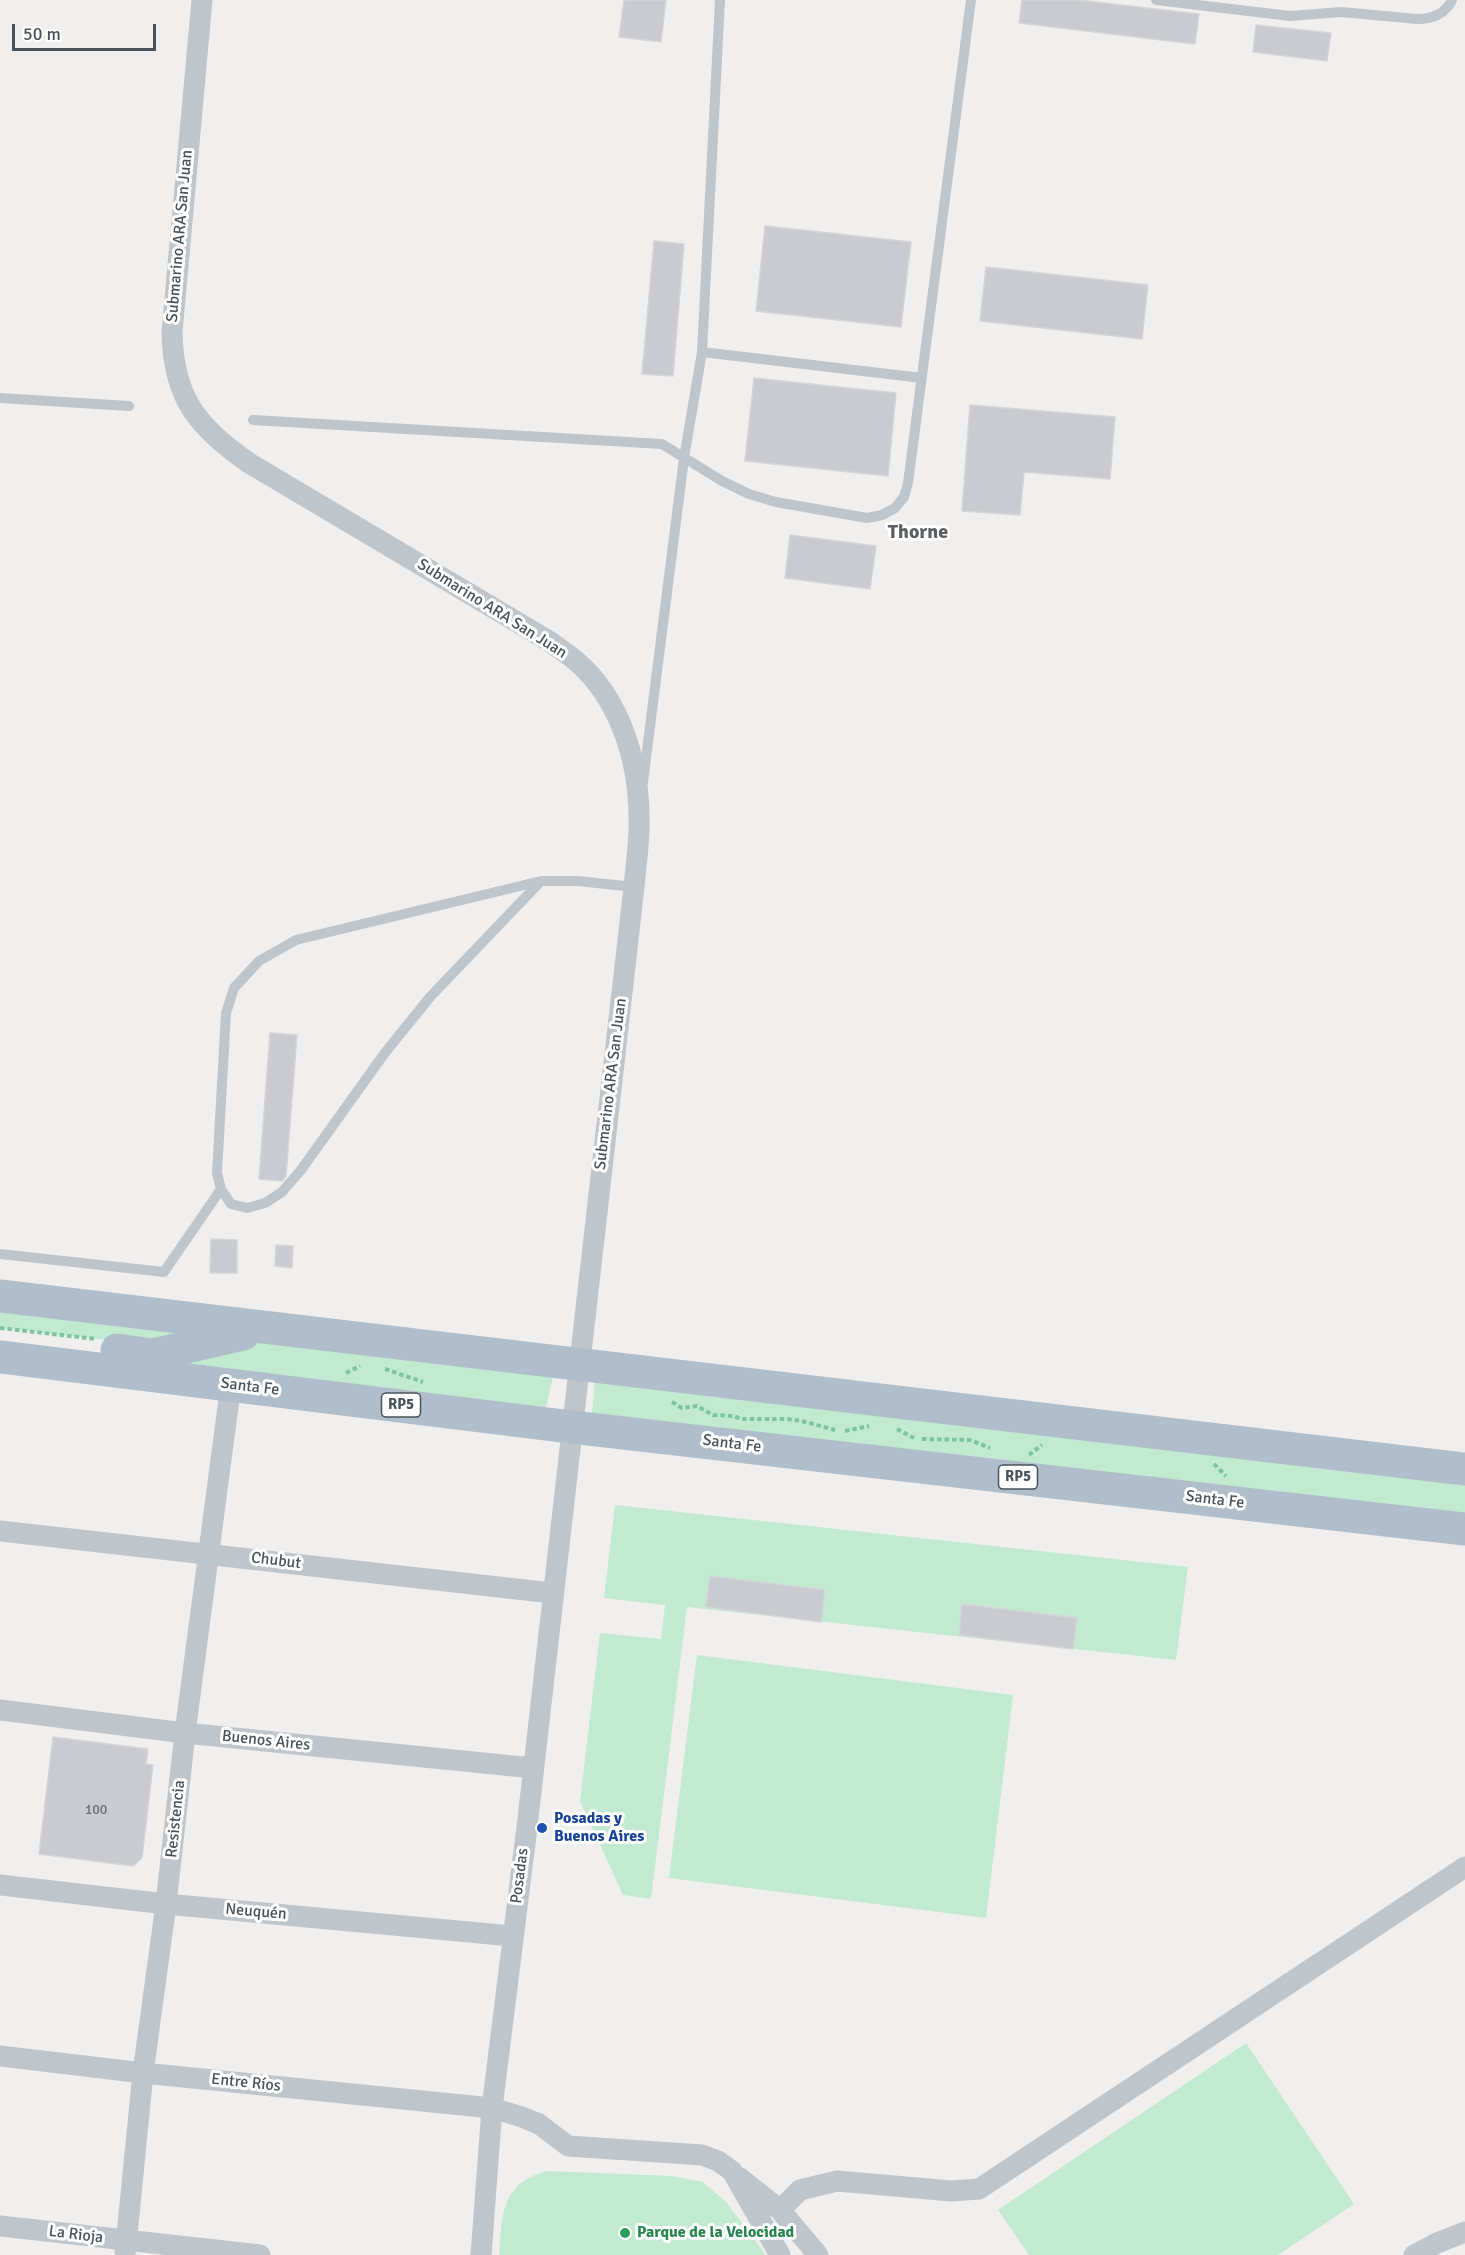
<!DOCTYPE html>
<html>
<head>
<meta charset="utf-8">
<style>
  body { margin:0 }
  #map { position:relative; width:1465px; height:2255px; overflow:hidden; background:#f1eeee; font-family:Signika,sans-serif }
  canvas { display:block }
  .scale { position:absolute; left:12px; top:24px; width:144px; height:27px; box-sizing:border-box; border:3px solid #48525a; border-top:0; padding-left:8px; font-size:18px; line-height:21px; white-space:nowrap; color:#48525a; -webkit-text-stroke:4px #fff; paint-order:stroke }
</style>
</head>
<body>
<div id="map">
<canvas width="1465" height="2255"></canvas>
<div class="scale">50 m</div>
</div>
<script>
const ctx = document.querySelector('canvas').getContext('2d');
ctx.lineJoin = 'round';
function paint(path, color) {
  ctx.fillStyle = color;
  ctx.fill(path, 'evenodd');
}
function strokePath(path, color, width, dash) {
  ctx.strokeStyle = color;
  ctx.lineWidth = width;
  ctx.lineCap = dash ? 'butt' : 'round';
  ctx.setLineDash(dash || []);
  ctx.stroke(path);
}
function drawText(font, color, halo, rows, align = 'center') {
  ctx.font = font + ' Signika,sans-serif';
  ctx.lineWidth = 6;
  ctx.setLineDash([]);
  ctx.textBaseline = 'middle';
  ctx.strokeStyle = halo;
  ctx.fillStyle = color;
  for (const [text, x, y, turn = 0] of rows) {
    ctx.save();
    ctx.translate(x, y);
    ctx.rotate((+turn || 0) * Math.PI / 180);
    ctx.textAlign = isNaN(turn) ? turn : align;
    if (halo) ctx.strokeText(text, 0, 0);
    ctx.fillText(text, 0, 0);
    ctx.restore();
  }
}
paint(new Path2D(`
  M0 1309 210 1335 159 1346 0 1328Z
  M257 1340 553 1377 546 1408 179 1365Z
  M595 1379 1465 1482V1516L592 1413Z
  M615 1505 1188 1567 1176 1660 687 1607 651 1899 623 1895 580 1801 600 1633 661 1639 665 1605 604 1598Z
  M697 1655 1013 1695 986 1918 669 1878Z
  M1246 2043 1354 2204 1278 2255H1029L998 2210Z
  M547 2171 672 2176 703 2182 727 2203 766 2255H499C503 2214 500 2184 547 2171Z`), '#c1ead0');
const building = new Path2D(`
  M624 0H666L661 42 619 37Z
  M1022 0H1079L1199 14 1195 44 1019 23Z
  M1256 25 1331 33 1327 61 1253 52Z
  M765 226 911 242 901 327 756 311Z
  M654 241 684 244 673 376 642 374Z
  M986 267 1148 285 1142 339 980 321Z
  M754 378 896 393 888 476 745 461Z
  M970 405 1115 417 1110 479 1024 472 1020 515 962 511Z
  M790 535 876 546 870 589 785 578Z
  M270 1033 297 1035 286 1176 282 1181 259 1179Z
  M211 1239 237 1240V1273H210Z
  M276 1245 293 1246 292 1268 275 1266Z
  M710 1576 825 1590 821 1622 706 1607Z
  M962 1604 1077 1618 1073 1649 959 1635Z
  M53 1737 148 1749 146 1764 153 1765 142 1858 133 1866 39 1854Z`);
paint(building, '#c9cbd0');
strokePath(building, '#d3d5d9', 1.5);
strokePath(new Path2D(`
  M0 1328 96 1339
  M385 1369 423 1382
  M346 1373 360 1366
  M672 1402 682 1408 697 1406 713 1415 734 1416 741 1419H787L802 1421 835 1430
  M897 1429 914 1438
  M845 1431 869 1426
  M922 1439 970 1440 990 1448
  M1029 1455 1042 1445
  M1214 1464 1226 1476`), '#7cc5a0', 4, [4.5, 3]);
strokePath(new Path2D(`
  M1156 0 1290 16 1341 12 1417 19C1432 19 1445 14 1452 0
  M702 352 922 378
  M0 398 129 406
  M253 420 662 444 722 481 749 494 776 502 867 518 882 515 895 508 904 497 908 483 971 0
  M643 782 684 458 702 352 720 0
  M541 881 430 997 384 1054 301 1170 282 1192 265 1203 247 1208 231 1204 221 1189 217 1173 226 1013 234 988 259 961 296 940 541 881H578L634 887
  M0 1254 164 1272 221 1189`), '#bec6cc', 10);
strokePath(new Path2D(`
  M202 0 172 332C173 397 197 427 249 463L549 641C557 647 566 653 575 660 620 698 639 761 639 818 640 840 636 864 634 887L527 1827 492 2108 481 2255
  M0 1531 552 1593
  M0 1710 185 1733 533 1768
  M0 1885 166 1904 512 1936
  M0 2056 143 2073 492 2108 522 2117 539 2124 568 2146 702 2155 718 2161 732 2171 780 2255
  M740 2178 780 2210 818 2255
  M780 2210 800 2190 837 2181 951 2191 979 2189 1465 1867
  M0 2226 260 2255
  M125 2255 143 2073 166 1904 185 1733 231 1384
  M1414 2255 1437 2243 1465 2232`), '#bec6cc', 21);
strokePath(new Path2D(`
  M0 1296 1465 1469
  M117 1350 153 1355 243 1334
  M0 1357 571 1427 1465 1529`), '#b0becb', 33);
for (const [x, y, r, color] of [
  [542,1828,6,"#1a4fb4"],
  [625,2233,6,"#2e9e5b"]
]) {
  const dot = new Path2D();
  dot.arc(x, y, r, 0, 2 * Math.PI);
  ctx.fillStyle = color;
  ctx.fill(dot);
  strokePath(dot, '#fff', 2);
}
drawText('14px', '#687078', null, [
  ["100",96,1810]
]);
for (const [x, y, w] of [
  [401,1405,39],
  [1018,1477,39]
]) {
  const box = new Path2D();
  box.roundRect(x - w / 2, y - 12, w, 24, 4.5);
  ctx.fillStyle = '#fff';
  ctx.fill(box);
  strokePath(box, '#48525a', 1.5);
}
drawText('bold 15px', '#48525a', null, [
  ["RP5",401,1405],
  ["RP5",1018,1477]
]);
drawText('16px', '#48525a', '#fff', [
  ["Submarino ARA San Juan",180,236,-85],
  ["Submarino ARA San Juan",492,609,32],
  ["Submarino ARA San Juan",611,1084,-83],
  ["Santa Fe",250,1387,7],
  ["Santa Fe",732,1444,7],
  ["Santa Fe",1215,1500,7],
  ["Chubut",276,1561,7],
  ["Buenos Aires",266,1741,6],
  ["Resistencia",176,1819,-84],
  ["Posadas",520,1876,-83],
  ["Neuquén",256,1912,5],
  ["Entre Ríos",246,2083,6],
  ["La Rioja",76,2235,7]
]);
drawText('bold 16px', '#164399', '#fff', [
  ["Posadas y",554,1819],
  ["Buenos Aires",554,1837]
], 'left');
drawText('bold 16px', '#27864d', '#fff', [
  ["Parque de la Velocidad",637,2233]
], 'left');
drawText('bold 20px', '#5c5f62', '#fff', [
  ["Thorne",918,533]
]);
</script>
</body>
</html>
